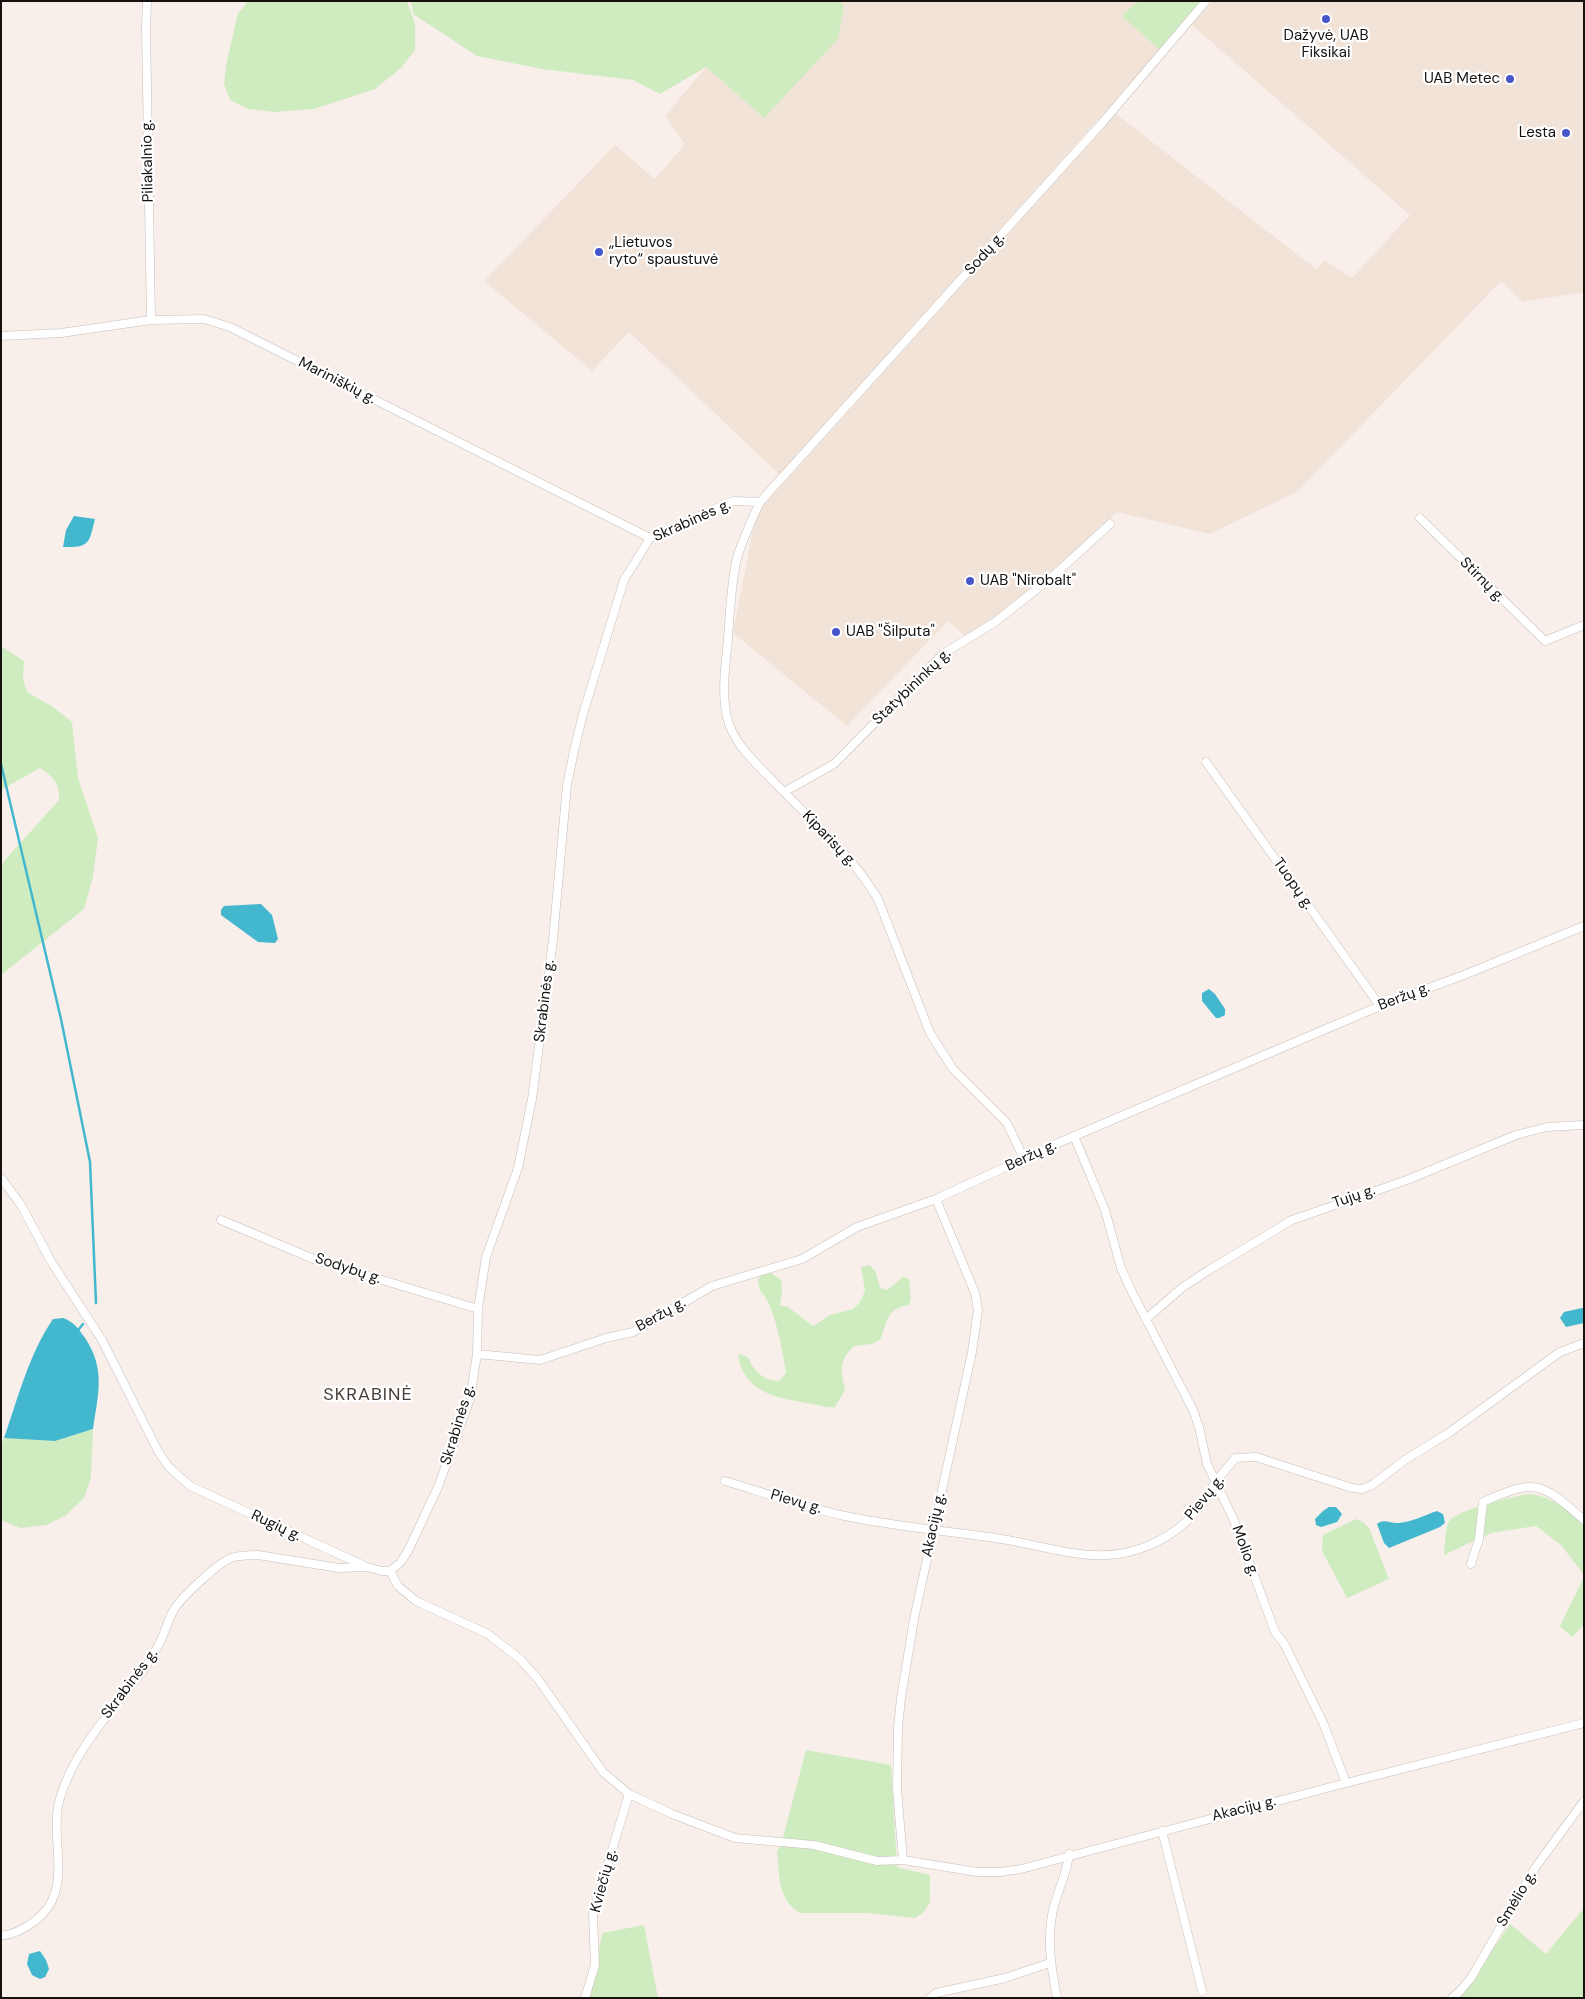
<!DOCTYPE html>
<html>
<head>
<meta charset="utf-8">
<style>
  body { margin:0 }
  #map { position:relative; width:1585px; height:1999px; overflow:hidden; background:#f8efea; font-family:"DM Sans",sans-serif }
  canvas { display:block }
  .frame { position:absolute; inset:0; border:2px solid #14110f; pointer-events:none }
</style>
</head>
<body>
<div id="map">
<canvas width="1585" height="1999"></canvas>
<div class="frame"></div>
</div>
<script>
const ctx = document.querySelector('canvas').getContext('2d');
ctx.lineJoin = 'round';
function paint(path, color) {
  ctx.fillStyle = color;
  ctx.fill(path, 'evenodd');
}
function strokePath(path, color, width, dash) {
  ctx.strokeStyle = color;
  ctx.lineWidth = width;
  ctx.lineCap = dash ? 'butt' : 'round';
  ctx.setLineDash(dash || []);
  ctx.stroke(path);
}
function drawText(font, color, halo, rows, align = 'center') {
  ctx.font = font + ' "DM Sans",sans-serif';
  ctx.lineWidth = 4.5;
  ctx.setLineDash([]);
  ctx.textBaseline = 'middle';
  ctx.strokeStyle = halo;
  ctx.fillStyle = color;
  for (const [text, x, y, turn = 0] of rows) {
    ctx.save();
    ctx.translate(x, y);
    ctx.rotate((+turn || 0) * Math.PI / 180);
    ctx.textAlign = isNaN(turn) ? turn : align;
    if (halo) ctx.strokeText(text, 0, 0);
    ctx.fillText(text, 0, 0);
    ctx.restore();
  }
}
paint(new Path2D(`
  M841 1H1138L1123 16 1160 50 780 475 629 332 592 371 484 281 615 145 655 179 685 144 665 116 706 67 764 118 844 7Z
  M1213 1H1584V292L1523 302 1501 281 1298 491 1210 534 1117 512 1049 575 993 619 965 636 948 621 847 726 733 633 756 514 1116 114 1316 269 1324 260 1352 278 1410 215 1192 25Z`), '#f2e3d9');
paint(new Path2D(`
  M248 1H407L415 24V50L401 68 375 89 314 109 274 112 248 109 230 100 224 84 227 60 238 14Z
  M411 1H841L844 7 838 39 764 118 706 67 660 94 633 80 542 69 477 56 413 14Z
  M1138 1H1201L1160 50 1122 16Z
  M1 646 24 661 23 679 27 692 53 707 72 722 78 778 98 838 93 877 84 909 1 975V867L5 860 59 800C60 784 53 776 40 768L1 790Z
  M870 1265 876 1273 880 1288 887 1290 903 1277 909 1279 911 1299 909 1305C887 1308 887 1321 881 1339L872 1344 854 1346C838 1362 841 1370 845 1390L835 1407C826 1408 821 1405 812 1404 787 1399 754 1397 742 1369 740 1363 738 1360 739 1354L748 1357C754 1371 763 1381 779 1381L786 1373C783 1353 777 1322 769 1304 764 1292 759 1295 758 1280L762 1274 771 1273 781 1280 782 1291 780 1305 788 1307 813 1326 830 1315 853 1309 860 1302 865 1291 861 1267Z
  M93 1429 91 1477 84 1498 65 1516 46 1525 20 1528 1 1520V1446L4 1438 55 1441Z
  M1529 1494C1551 1496 1568 1510 1584 1525V1575L1561 1545 1536 1526 1491 1533 1444 1555C1445 1545 1445 1531 1448 1523 1455 1509 1513 1497 1529 1494Z
  M1356 1519 1363 1522 1369 1528 1389 1579 1347 1598 1322 1551 1323 1535Z
  M1584 1577V1625L1572 1637 1560 1626Z
  M806 1750 891 1765 897 1867 930 1875V1902L924 1912 915 1918 868 1913H800C778 1901 779 1873 777 1851L781 1845Z
  M1584 1908V1998H1458L1468 1987 1510 1924 1546 1954Z
  M644 1925 658 1998H590L602 1933Z`), '#cfecc0');
paint(new Path2D(`
  M74 516 95 519C89 543 90 548 63 547L66 530Z
  M261 904 272 915 278 939 275 943 258 942 221 915V910L224 906Z
  M1209 989 1215 994 1225 1009V1015L1219 1018H1216L1202 1001V993Z
  M1582 1308 1584 1309V1323L1566 1327 1560 1318 1564 1312Z
  M63 1318C74 1322 78 1328 85 1338 106 1369 98 1395 93 1429L55 1441 4 1438C18 1398 29 1354 53 1319Z
  M1329 1507H1336L1342 1514 1337 1522 1321 1527 1316 1525 1315 1519 1323 1511Z
  M1437 1511 1443 1514 1445 1523 1440 1527 1389 1548 1384 1543 1377 1524C1384 1518 1391 1524 1399 1523 1412 1522 1425 1515 1437 1511Z
  M40 1951 46 1960 49 1969 45 1977 40 1979 32 1975 27 1964 29 1954Z`), '#42b7cd');
strokePath(new Path2D(`
  M1 764 61 1019 90 1162 96 1303
  M79 1329 83 1324`), '#42b7cd', 2.5);
const minor = new Path2D(`
  M147 1 146 28 151 320
  M1 336 61 333 151 320 204 319 230 327 650 538
  M1420 518 1545 641 1584 625
  M1206 762 1380 1006
  M784 792 834 764 943 654 995 622 1052 577 1110 524
  M1074 1136 1105 1210 1121 1268 1132 1292 1193 1410 1199 1427 1207 1464 1233 1518 1275 1632 1285 1645 1324 1725 1346 1783
  M1024 1159 1007 1123 953 1069 930 1033 878 899C852 855 811 820 775 783 757 764 733 744 727 717 721 691 726 663 728 638 730 613 731 582 737 558 743 539 751 521 760 502L1102 123 1206 1
  M1 1178 21 1205 52 1263 102 1340 159 1453 169 1467 190 1486 367 1567 382 1571H390
  M221 1220 316 1260 478 1309
  M1146 1319 1183 1287 1209 1270 1292 1220 1407 1180 1516 1135 1547 1127 1584 1125
  M477 1354 540 1360 606 1338 633 1332 712 1286 802 1259 857 1227 936 1199 1058 1143 1380 1006 1464 975 1584 926
  M725 1481C765 1493 804 1507 845 1516 897 1527 949 1531 1001 1539 1047 1546 1093 1565 1139 1549 1164 1541 1186 1525 1202 1504 1207 1497 1211 1488 1216 1481 1223 1473 1229 1466 1235 1458L1256 1457 1352 1488 1362 1489 1372 1485 1405 1460 1450 1432 1560 1352 1584 1343
  M1471 1564 1479 1539 1483 1502C1536 1478 1541 1482 1584 1520
  M390 1571 398 1586 416 1601 488 1634 520 1659 538 1679 603 1772 629 1794 672 1814 735 1838 814 1845 877 1861 903 1860 977 1872H1000L1021 1869 1346 1783 1584 1723
  M390 1571 400 1563 408 1551 438 1487 470 1399 477 1354 478 1309 486 1257 518 1168 532 1099 553 940 567 785 574 751 583 714 624 580 650 538 733 501 760 502
  M1162 1831 1202 1991
  M903 1860 897 1789 898 1728 901 1698 914 1619 972 1352 978 1310 975 1293 936 1199
  M1 1936C23 1933 49 1915 55 1893 64 1863 51 1829 60 1798 75 1748 113 1710 144 1669 149 1662 154 1654 158 1646 165 1634 167 1620 175 1608 183 1596 218 1563 231 1558 240 1555 249 1555 258 1555L339 1568 367 1567
  M585 1998 595 1965 593 1913 629 1794
  M930 1998 936 1993 1005 1978 1050 1963
  M1057 1998C1051 1967 1046 1937 1054 1906 1059 1888 1067 1873 1069 1854
  M1452 1998 1460 1991 1471 1978 1535 1868 1584 1801`);
strokePath(minor, '#c6beb8', 9);
strokePath(minor, '#fff', 8);
for (const [x, y, r, color] of [
  [1326,19,5,"#4456ca"],
  [1510,79,5,"#4456ca"],
  [1566,133,5,"#4456ca"],
  [599,252,5,"#4456ca"],
  [970,581,5,"#4456ca"],
  [836,632,5,"#4456ca"]
]) {
  const dot = new Path2D();
  dot.arc(x, y, r, 0, 2 * Math.PI);
  ctx.fillStyle = color;
  ctx.fill(dot);
  strokePath(dot, '#fff', 2);
}
drawText('15px', '#14110f', '#fff', [
  ["Dažyvė, UAB",1326,36,"center"],
  ["Fiksikai",1326,53,"center"],
  ["UAB Metec",1500,79,"right"],
  ["Lesta",1556,133,"right"],
  ["„Lietuvos",609,243],
  ["ryto“ spaustuvė",609,260],
  ["UAB \"Nirobalt\"",980,581],
  ["UAB \"Šilputa\"",846,632]
], 'left');
drawText('15px', '#14110f', '#fff', [
  ["Piliakalnio g.",148,161,-91],
  ["Sodų g.",985,254,-48],
  ["Mariniškių g.",337,381,27],
  ["Skrabinės g.",692,521,-24],
  ["Stirnų g.",1482,580,45],
  ["Statybininkų g.",912,687,-44],
  ["Kiparisų g.",829,839,46],
  ["Tuopų g.",1293,884,55],
  ["Beržų g.",1404,997,-21],
  ["Skrabinės g.",545,1001,-83],
  ["Beržų g.",1031,1156,-25],
  ["Tujų g.",1354,1197,-19],
  ["Sodybų g.",348,1269,18],
  ["Beržų g.",661,1315,-29],
  ["Skrabinės g.",458,1425,-73],
  ["Pievų g.",1205,1498,-51],
  ["Pievų g.",796,1502,16],
  ["Akacijų g.",934,1525,-78],
  ["Rugių g.",276,1526,25],
  ["Molio g.",1245,1551,70],
  ["Skrabinės g.",130,1684,-53],
  ["Akacijų g.",1244,1809,-14],
  ["Kviečių g.",604,1881,-75],
  ["Smėlio g.",1517,1899,-59]
]);
ctx.letterSpacing = '1px';
drawText('18px', '#453e3a', '#fff', [
  ["SKRABINĖ",368,1395]
]);
ctx.letterSpacing = '0px';
</script>
</body>
</html>
